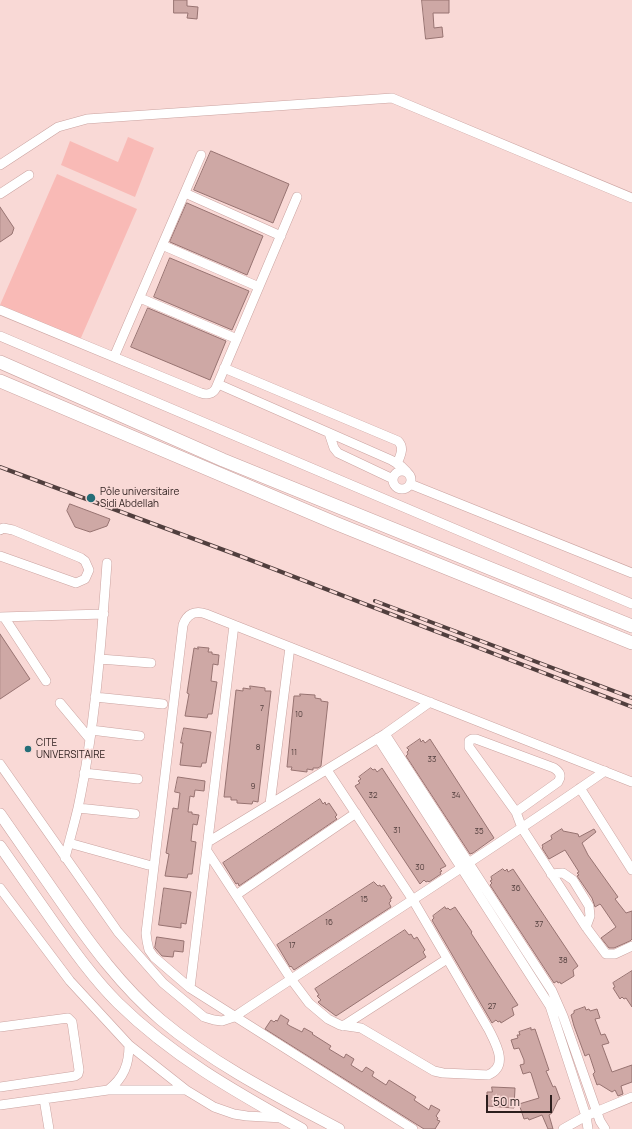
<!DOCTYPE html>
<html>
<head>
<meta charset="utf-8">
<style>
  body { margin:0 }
  #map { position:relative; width:632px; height:1129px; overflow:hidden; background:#f9d9d6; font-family:Manrope,sans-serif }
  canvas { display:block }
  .scale { position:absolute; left:486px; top:1095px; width:66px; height:18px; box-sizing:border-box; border:2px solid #2c1e1d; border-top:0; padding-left:5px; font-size:12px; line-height:14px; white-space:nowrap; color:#2c1e1d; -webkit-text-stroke:3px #f9d9d6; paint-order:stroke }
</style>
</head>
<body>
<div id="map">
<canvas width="632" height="1129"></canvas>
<div class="scale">50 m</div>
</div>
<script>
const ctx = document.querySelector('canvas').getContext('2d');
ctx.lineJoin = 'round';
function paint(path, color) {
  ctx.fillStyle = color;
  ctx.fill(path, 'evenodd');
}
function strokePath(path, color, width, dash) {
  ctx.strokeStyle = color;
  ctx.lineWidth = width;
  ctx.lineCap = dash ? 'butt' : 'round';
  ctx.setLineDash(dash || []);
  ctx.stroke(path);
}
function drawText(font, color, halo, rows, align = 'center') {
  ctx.font = font + ' Manrope,sans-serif';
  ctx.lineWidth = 3;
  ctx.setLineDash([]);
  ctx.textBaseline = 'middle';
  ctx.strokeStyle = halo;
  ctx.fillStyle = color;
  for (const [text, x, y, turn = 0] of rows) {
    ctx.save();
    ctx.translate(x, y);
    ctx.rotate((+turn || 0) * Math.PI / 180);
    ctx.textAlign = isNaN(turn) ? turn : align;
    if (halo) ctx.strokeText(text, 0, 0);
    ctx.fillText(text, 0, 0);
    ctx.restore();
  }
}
paint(new Path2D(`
  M128 137 154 148 135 197 61 165 70 141 118 162Z
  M57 174 137 209 80 340 0 305Z`), '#f9bab6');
const building = new Path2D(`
  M174 0H187V6L198 7 197 19 187 18 188 13H174Z
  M422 0H449V13H433L434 28 442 27 443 37 426 39Z
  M211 151 289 184 273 223 194 190Z
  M187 203 263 236 247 275 170 242Z
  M0 207 14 228 12 234 0 242Z
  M170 258 249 291 232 330 154 297Z
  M148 308 226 341 210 380 131 347Z
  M70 504 110 519 107 526 90 532 75 527 67 511Z
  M0 634 30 679 0 699Z
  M198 647 209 648 208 652H212V654L219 655 218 665 213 664 211 681 217 682 212 714H208L207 718 185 716 189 694 187 693 194 648 198 649Z
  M250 686 265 688V691H271L258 802 253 801 252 804 237 803V800H231V797H224L236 690 243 691V688L250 689Z
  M300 694 315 695V698L321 699V701L328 702 321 766 318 768H313V770L307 769V772L291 770 292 767H287L294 696H300Z
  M184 728 211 732 206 763H202L201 767 180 765 183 743H181Z
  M420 739 421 742 423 740 425 743 430 739 494 838 473 853 470 854 406 756 408 754 407 752 409 750 407 748Z
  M371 768 373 770 375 769 377 772 382 768 446 866 440 869 442 871 440 872 441 874 429 882 428 881 426 882 424 880 420 884 355 786 360 783 358 781 361 779 359 777Z
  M178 777 205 781 204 791 195 790 194 797 190 796 188 812H192V814L199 815 197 825 193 824 191 841 196 842 192 874H188L187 878 165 876 169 854 166 853 173 808 178 809 180 793 175 792Z
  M320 799 323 804 325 802 326 805 329 803 337 815 335 817 337 819 239 886 238 883 236 884 223 863Z
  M562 829 563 831 578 834 579 837 594 829 596 832 582 843 588 855 618 897 615 899 626 913 632 911V939L630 941 614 948H609L601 938 616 927 601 905 600 904 595 907 592 898 577 876 579 875 577 873 579 872 565 850 549 859 542 848 543 847 542 845 552 839 551 836Z
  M503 869 505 871 507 869 508 872 513 869 578 966 573 970 574 976 561 984 560 982 558 983 557 981 554 983 490 885 492 883 490 881 492 880 491 877Z
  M374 882 378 886 380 885 381 887 384 885 392 898 390 899 391 901 389 903 391 907 294 970 291 966 290 967 277 945Z
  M164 888 191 892 186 924 181 923V928L159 925Z
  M445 907 446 909 448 908 450 910 455 907 472 932 471 933 518 1005 512 1008 514 1015 501 1023 500 1021 498 1022 496 1020 492 1023 433 922 432 920 434 918 433 916Z
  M405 930 409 935 411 934 414 939 417 937 425 950 423 952 426 957 336 1016 320 1004 318 1002 321 1000 317 996 319 995 315 989Z
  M157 937 184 941 183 952 174 951 173 957 162 956 155 948Z
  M632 971V1007L626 998 624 999 622 997 620 999 613 988 615 987 613 983Z
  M585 1007 586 1010 589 1009 590 1011 597 1009 600 1018 595 1019 601 1035 605 1034 609 1043 602 1045 612 1072 632 1065V1082L621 1086 623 1094 618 1096 615 1090 612 1092 599 1084 597 1085 593 1074 595 1072 589 1054 585 1056 574 1026 571 1015 574 1013V1011Z
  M281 1015 289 1020 287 1024 290 1026 302 1032 304 1028 313 1033 312 1034 331 1046 329 1049 344 1058 346 1054 354 1059 351 1065 362 1072 366 1067 374 1072 372 1076 386 1085 389 1080 397 1085 416 1097 414 1100 429 1110 431 1105 440 1110 436 1116 438 1118 437 1120 440 1121 435 1129H424L265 1029 271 1020 274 1022 276 1020 277 1021Z
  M531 1028V1030L535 1029 549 1070 546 1071 553 1087 555 1086 556 1088 560 1099 558 1100 552 1113 549 1115 553 1129H548L542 1115 529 1120 528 1118 524 1119 519 1104 539 1098 531 1073 530 1072 523 1074 520 1065 524 1064V1060L519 1048 514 1049 511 1040 518 1038 517 1035H520L519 1032Z
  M492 1087 515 1088 514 1108 487 1106V1092H492Z`);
paint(building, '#cea8a5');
strokePath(building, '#977371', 1);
const minor = new Path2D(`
  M0 165 58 127 87 119 392 98 632 198
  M185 193 281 236
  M0 194 29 175
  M162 245 259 287
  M140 298 237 339
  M0 310 201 393C207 395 213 394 216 388L297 197
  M0 336 632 604
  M114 357 201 155
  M224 368 398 441C405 448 400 456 397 464
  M218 384 391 460 401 466 407 472
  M329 433 334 448 338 453 393 479
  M393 480a9 9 0 1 1 18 0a9 9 0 1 1-18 0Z
  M410 484 632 573
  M0 530 3 528 13 530 81 558 85 561 89 570 85 579 76 583 0 556
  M0 617 104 614
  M4 617 46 681
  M100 659 151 663
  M95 697 163 704
  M60 703 90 739
  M91 730 140 736
  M385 734 552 991 563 1016 600 1121 605 1129
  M378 738 550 1006 586 1116 588 1129
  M0 764 118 932 163 983 204 1017 214 1020 222 1021 234 1017C357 935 483 856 605 771
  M84 773 138 779
  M580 788 632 870
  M270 804 290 647
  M78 808 135 814
  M516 812 558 782C562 776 560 772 554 768L476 739H472L469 741V747L516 812 522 828 586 927 606 954H615L632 946
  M208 842 385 734 430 702
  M69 843 148 865
  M207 851 291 979 309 1003 328 1019 340 1025 361 1028 434 1071 443 1073 488 1075C509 1066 496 1044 489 1030L413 900 327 770
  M65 858C69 842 74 825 78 808 95 728 101 645 107 563
  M551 874 563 873 573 880 589 906 590 916 586 927
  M0 888 70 981 129 1045 186 1090 214 1107 234 1114 247 1116 283 1118
  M236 895 356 813
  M190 988 234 625
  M343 1026 447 959
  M0 1027 68 1018 72 1022 79 1070 78 1074 75 1076 0 1087
  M108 1090C124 1078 129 1064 129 1045
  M44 1099 49 1129
  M0 1105 108 1090H186
  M413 1129 190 988 154 957 149 950 147 941 146 933 183 625C187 614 195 610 206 614L632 782
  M563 1129 586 1116 632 1097`);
const major = new Path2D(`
  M0 814C21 844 41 873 62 903 91 945 122 987 161 1020 215 1065 277 1096 339 1129
  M0 846C18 872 36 897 54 923 74 951 94 979 118 1003 173 1057 236 1092 302 1129`);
const highway = new Path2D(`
  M0 362 223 460 632 626
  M0 381 335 523 632 643`);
strokePath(minor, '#caa3a0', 10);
strokePath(major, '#caa3a0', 12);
strokePath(highway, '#caa3a0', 14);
strokePath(minor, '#fff', 9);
strokePath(major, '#fff', 11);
strokePath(highway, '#fff', 13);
const rail = new Path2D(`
  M0 467 240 556 632 707
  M375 601 632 698`);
strokePath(rail, '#513f3e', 4);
strokePath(rail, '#f9d9d6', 2.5, [8]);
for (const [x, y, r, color] of [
  [91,498,5,"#256e78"],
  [28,749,4,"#256e78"]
]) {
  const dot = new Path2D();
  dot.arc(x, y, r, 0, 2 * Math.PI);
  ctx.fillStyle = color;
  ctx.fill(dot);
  strokePath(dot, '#f9d9d6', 1.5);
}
drawText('8px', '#54403f', null, [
  ["7",262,709],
  ["10",299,715],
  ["8",258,748],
  ["11",294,753],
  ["33",432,760],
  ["9",253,787],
  ["32",373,796],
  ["34",456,796],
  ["31",397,831],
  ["35",479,832],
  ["30",420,868],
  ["36",516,889],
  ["15",364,900],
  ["16",329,923],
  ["37",539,925],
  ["17",292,946],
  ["38",563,961],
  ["27",492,1007]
]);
drawText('10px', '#2c1e1d', '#f9d9d6', [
  ["Pôle universitaire",100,492],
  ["Sidi Abdellah",100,504],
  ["CITE",36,743],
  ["UNIVERSITAIRE",36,755]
], 'left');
</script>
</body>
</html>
